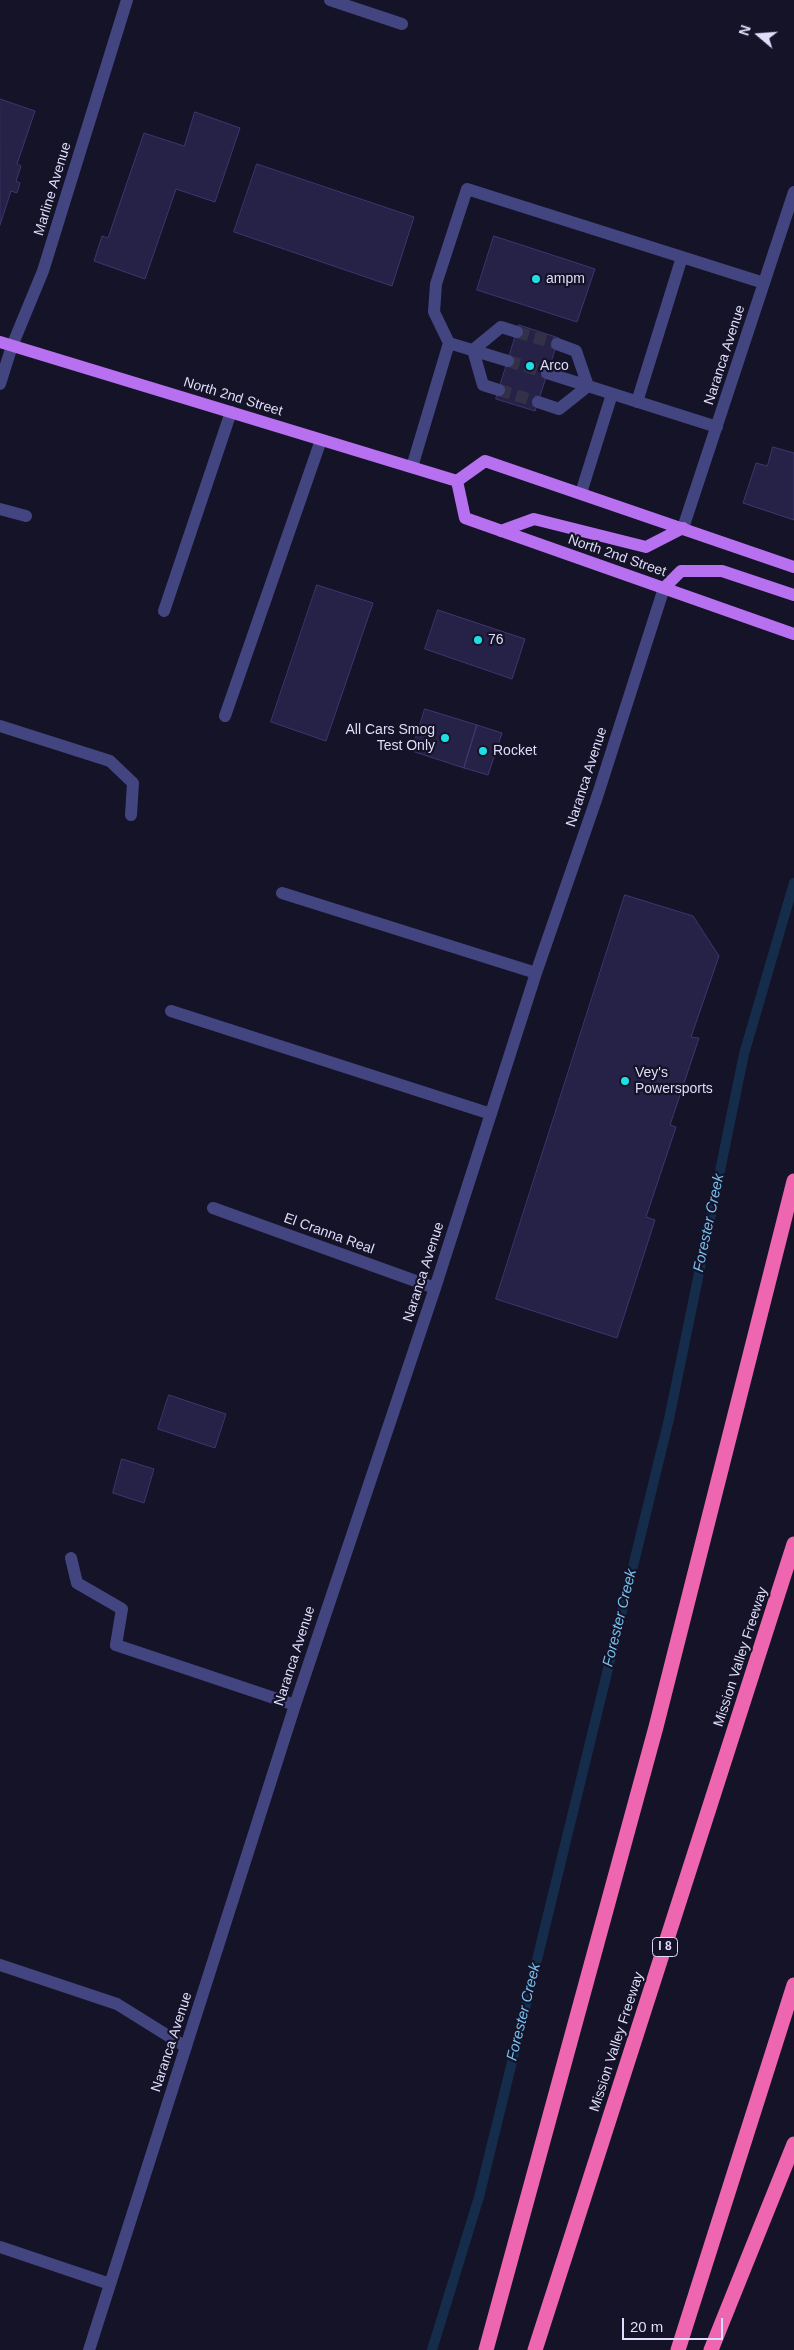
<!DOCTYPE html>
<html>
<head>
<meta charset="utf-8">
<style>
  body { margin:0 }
  #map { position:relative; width:794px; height:2350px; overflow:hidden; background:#151327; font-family:Helvetica,sans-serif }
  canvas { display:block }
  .north { position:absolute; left:734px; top:10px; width:50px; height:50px; -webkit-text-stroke:4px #151327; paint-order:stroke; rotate:288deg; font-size:14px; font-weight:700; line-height:20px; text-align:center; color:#dfddfb }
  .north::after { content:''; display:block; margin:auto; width:18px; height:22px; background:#dfddfb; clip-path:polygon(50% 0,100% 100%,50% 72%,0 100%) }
  .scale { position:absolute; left:622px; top:2318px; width:101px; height:22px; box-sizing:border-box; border:2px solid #dfddfb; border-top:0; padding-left:6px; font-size:15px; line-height:18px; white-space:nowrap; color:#dfddfb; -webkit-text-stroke:4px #151327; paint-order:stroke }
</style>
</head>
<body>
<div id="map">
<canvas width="794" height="2350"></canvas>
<div class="north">N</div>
<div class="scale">20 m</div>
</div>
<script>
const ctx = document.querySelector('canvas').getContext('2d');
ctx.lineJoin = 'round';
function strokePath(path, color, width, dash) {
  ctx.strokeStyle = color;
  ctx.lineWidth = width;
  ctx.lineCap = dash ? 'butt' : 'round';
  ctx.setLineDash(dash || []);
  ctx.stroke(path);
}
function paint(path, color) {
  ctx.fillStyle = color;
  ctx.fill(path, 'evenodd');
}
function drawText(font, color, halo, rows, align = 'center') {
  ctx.font = font + ' Helvetica,sans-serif';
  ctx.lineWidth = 4.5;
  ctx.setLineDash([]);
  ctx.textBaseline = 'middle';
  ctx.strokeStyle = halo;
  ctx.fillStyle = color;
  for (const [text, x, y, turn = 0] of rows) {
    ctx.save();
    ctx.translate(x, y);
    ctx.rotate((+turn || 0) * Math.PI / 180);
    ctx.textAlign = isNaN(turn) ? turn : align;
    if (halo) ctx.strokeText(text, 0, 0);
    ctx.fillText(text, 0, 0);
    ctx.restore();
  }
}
strokePath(new Path2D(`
  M432 2350 479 2197 669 1419 744 1054 794 883`), '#152c4a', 10);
const building = new Path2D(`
  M0 99 35 111 17 164 21 166 16 181 20 183 17 193 11 191 0 225Z
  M195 112 240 128 215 202 176 189 145 279 94 261 102 236 108 238 144 133 184 146Z
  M257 164 414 217 392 286 234 232Z
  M494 236 595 269 577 322 477 290Z
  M519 325 559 338 535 411 496 399Z
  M773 447 794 453V520L743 503 756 463 767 466Z
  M317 585 373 603 326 741 271 722Z
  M438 610 525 639 512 679 425 649Z
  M425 709 477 725 464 768 412 751Z
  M477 725 502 733 488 775 464 768Z
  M625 895 693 916 719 956 691 1037 699 1038 670 1125 676 1127 646 1217 655 1220 617 1338 496 1299Z
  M169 1395 226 1414 215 1448 158 1429Z
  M122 1459 154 1469 144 1503 113 1493Z`);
paint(building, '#262146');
strokePath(building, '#3d3670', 1);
strokePath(new Path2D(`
  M517 332 557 344
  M508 361 547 373
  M499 390 538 402`), '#333147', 12, [12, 6]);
strokePath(new Path2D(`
  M330 0 402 24
  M449 343 508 361
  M547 373 717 427
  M0 384 12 346 43 271 127 0
  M499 390 483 385 473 350 501 327 517 332
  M538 402 559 409 588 386 576 351 557 344
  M637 402 682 257
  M412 467 449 343 434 312 436 284 467 189 764 283
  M581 493 612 394
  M0 509 26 516
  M683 528 794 192
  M164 611 231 412
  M225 716 321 440
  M0 726 110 761 133 783 131 815
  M282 893 536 973
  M171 1011 491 1114
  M213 1208 435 1288
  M71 1558 77 1583 122 1609 116 1645 295 1705
  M0 1965 117 2004 186 2047
  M0 2247 110 2284
  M89 2350 295 1705 435 1288 536 973 597 797 664 588`), '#434581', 12);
strokePath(new Path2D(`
  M0 342 457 481
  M457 481 465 518 794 634
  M457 481 485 461 794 567
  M501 531 534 519 646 547 683 528
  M664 588 681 571H722L794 595`), '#b770ef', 12);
strokePath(new Path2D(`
  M486 2350 656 1727 794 1181
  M535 2350 794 1544
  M678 2350 794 1985
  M711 2350 794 2144`), '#ee65b0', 15);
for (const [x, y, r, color] of [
  [536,279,5,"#1edfe6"],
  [530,366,5,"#1edfe6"],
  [478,640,5,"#1edfe6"],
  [445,738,5,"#1edfe6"],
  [483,751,5,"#1edfe6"],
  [625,1081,5,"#1edfe6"]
]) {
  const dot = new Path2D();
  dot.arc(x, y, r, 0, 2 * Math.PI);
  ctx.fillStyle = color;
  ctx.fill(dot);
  strokePath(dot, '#151327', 2);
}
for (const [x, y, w] of [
  [665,1947,25]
]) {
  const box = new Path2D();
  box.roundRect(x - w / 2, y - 9.5, w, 19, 4);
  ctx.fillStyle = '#151327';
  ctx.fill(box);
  strokePath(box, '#dfddfb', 1);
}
drawText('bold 12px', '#dfddfb', null, [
  ["I 8",665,1947]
]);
drawText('14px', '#dfddfb', '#151327', [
  ["Marline Avenue",53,189,-73],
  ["Naranca Avenue",725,355,-72],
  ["North 2nd Street",233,397,17],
  ["North 2nd Street",617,556,19],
  ["Naranca Avenue",587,777,-72],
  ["El Cranna Real",329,1234,20],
  ["Naranca Avenue",424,1272,-72],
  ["Naranca Avenue",295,1656,-72],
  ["Mission Valley Freeway",741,1657,-72],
  ["Naranca Avenue",172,2042,-72],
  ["Mission Valley Freeway",617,2042,-72]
]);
drawText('14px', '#dfddfb', '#151327', [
  ["ampm",546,279],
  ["Arco",540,366],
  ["76",488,640],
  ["All Cars Smog",435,730,"right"],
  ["Test Only",435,746,"right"],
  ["Rocket",493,751],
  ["Vey's",635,1073],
  ["Powersports",635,1089]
], 'left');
drawText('italic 15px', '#77c0f0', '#151327', [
  ["Forester Creek",709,1223,-78],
  ["Forester Creek",620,1618,-76],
  ["Forester Creek",524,2012,-76]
]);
</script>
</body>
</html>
